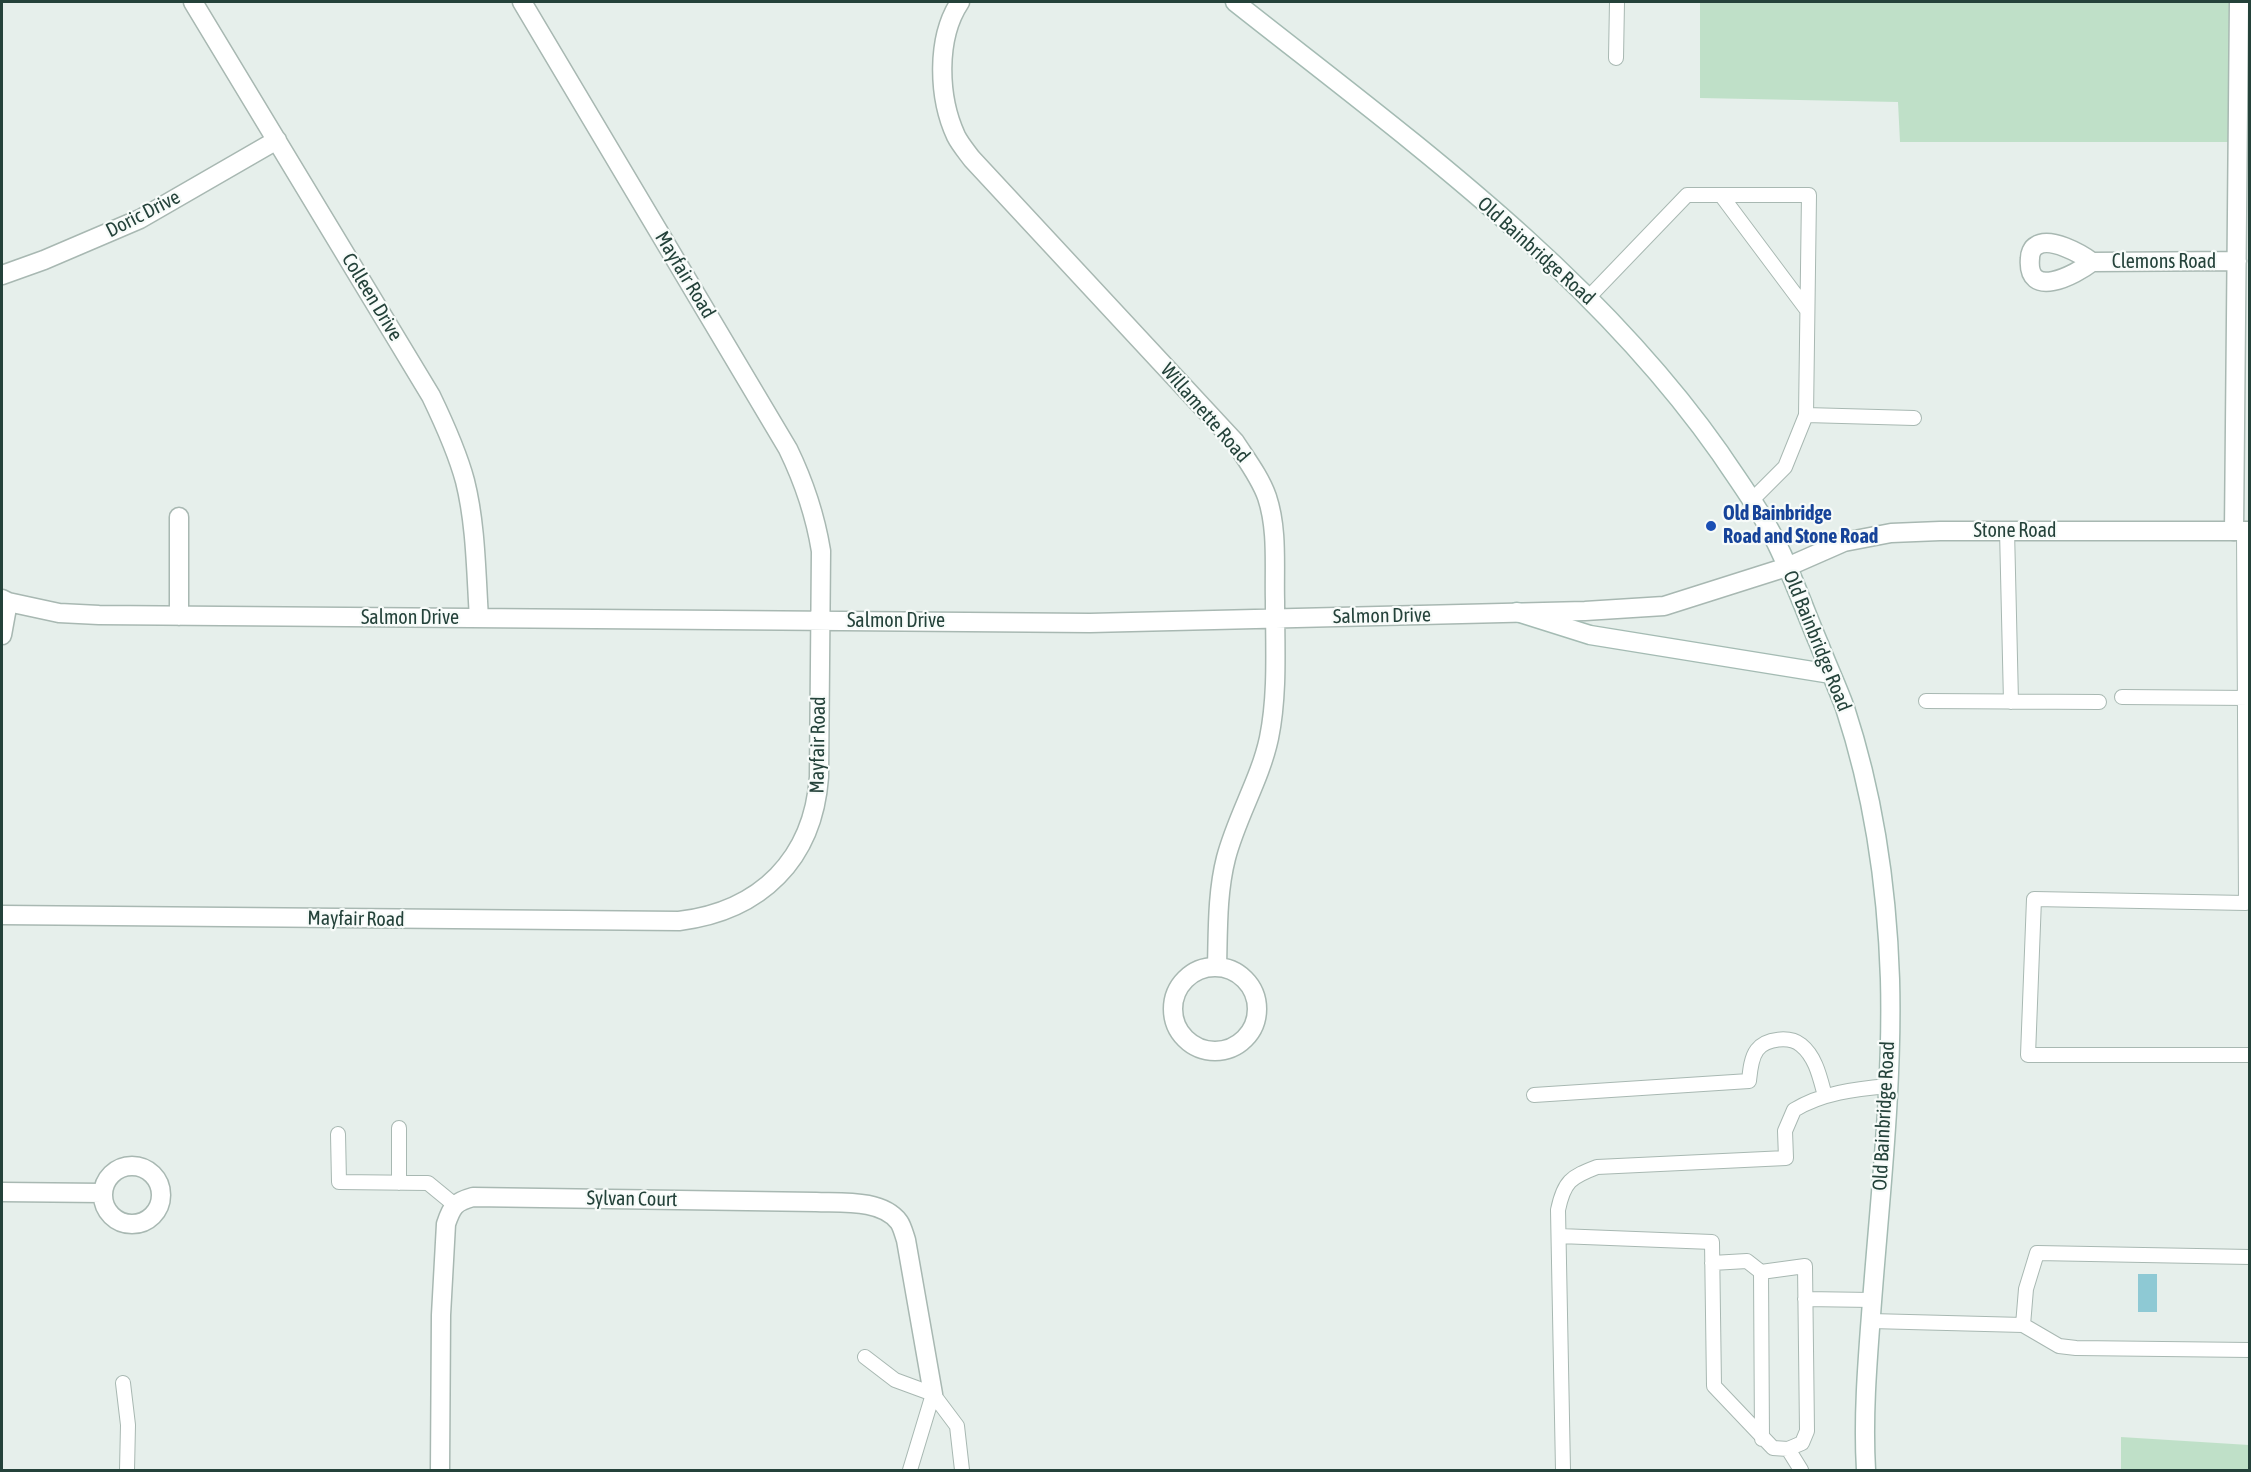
<!DOCTYPE html>
<html>
<head>
<meta charset="utf-8">
<style>
  body { margin:0 }
  #map { position:relative; width:2251px; height:1472px; overflow:hidden; background:#e6efeb; font-family:"Asap Condensed",sans-serif }
  canvas { display:block }
  .frame { position:absolute; inset:0; border:3px solid #24423a; pointer-events:none }
</style>
</head>
<body>
<div id="map">
<canvas width="2251" height="1472"></canvas>
<div class="frame"></div>
</div>
<script>
const ctx = document.querySelector('canvas').getContext('2d');
ctx.lineJoin = 'round';
function paint(path, color) {
  ctx.fillStyle = color;
  ctx.fill(path, 'evenodd');
}
function strokePath(path, color, width, dash) {
  ctx.strokeStyle = color;
  ctx.lineWidth = width;
  ctx.lineCap = dash ? 'butt' : 'round';
  ctx.setLineDash(dash || []);
  ctx.stroke(path);
}
function drawText(font, color, halo, rows, align = 'center') {
  ctx.font = font + ' "Asap Condensed",sans-serif';
  ctx.lineWidth = 4.5;
  ctx.setLineDash([]);
  ctx.textBaseline = 'middle';
  ctx.strokeStyle = halo;
  ctx.fillStyle = color;
  for (const [text, x, y, turn = 0] of rows) {
    ctx.save();
    ctx.translate(x, y);
    ctx.rotate((+turn || 0) * Math.PI / 180);
    ctx.textAlign = isNaN(turn) ? turn : align;
    if (halo) ctx.strokeText(text, 0, 0);
    ctx.fillText(text, 0, 0);
    ctx.restore();
  }
}
paint(new Path2D(`
  M1700 2H2249V142H1900L1898 102 1700 98Z
  M2121 1437 2249 1445V1470H2121Z`), '#bfe0c8');
paint(new Path2D(`
  M2138 1274H2157V1312H2138Z`), '#8ec9d4');
const service = new Path2D(`
  M1616 58 1617 2
  M1721 195 1807 310
  M1588 298 1687 195H1809L1806 415 1785 467 1752 500
  M1806 415 1914 418
  M2007 530 2011 702
  M2244 531 2246 903 2034 899 2028 1055H2250
  M2122 697 2250 698
  M1926 701 2099 702
  M1534 1095 1749 1081C1750 1071 1751 1058 1757 1050 1766 1038 1790 1036 1801 1045 1816 1057 1820 1078 1825 1096
  M338 1134 339 1182 428 1183 456 1206
  M399 1183V1128
  M1559 1236 1712 1242 1714 1386 1773 1448 1788 1449 1802 1443 1807 1431 1805 1266 1761 1272 1747 1261 1712 1263
  M1761 1272 1762 1439
  M1805 1299 1872 1300
  M1871 1321 2023 1325 2059 1346 2076 1348 2250 1350
  M2023 1325 2026 1289 2037 1253 2250 1257
  M865 1357 895 1380 933 1394 957 1426 962 1470
  M123 1383 128 1425 127 1470
  M1788 1449 1801 1470
  M910 1470 933 1394
  M1563 1470 1558 1210C1564 1181 1571 1177 1597 1167L1786 1158 1785 1131 1794 1110C1822 1093 1855 1089 1888 1086`);
const minor = new Path2D(`
  M193 2 431 396C444 423 457 451 465 481 476 525 476 573 479 618
  M960 2C936 38 938 97 956 136 960 144 966 151 972 159L1235 442C1246 459 1260 477 1267 497 1278 530 1274 567 1275 601 1275 646 1278 694 1269 738 1260 780 1237 816 1226 858 1217 893 1218 931 1217 967
  M2092 262C2081 254 2050 236 2036 246 2032 248 2030 254 2030 258 2026 301 2075 275 2092 262L2237 261
  M2 275 44 260 140 219 277 140
  M2234 531 2239 2
  M2 599 8 602 59 613 99 615 1090 623 1585 611 1664 606 1787 567
  M179 616V517
  M2 635 8 602
  M2 915 679 921C761 911 813 859 819 777L821 551C815 514 804 482 788 449L522 2
  M1173 1009a42 42 0 1 1 84 0a42 42 0 1 1-84 0Z
  M103 1195a29 29 0 1 1 58 0a29 29 0 1 1-58 0Z
  M2 1192 103 1193
  M440 1470 441 1315 446 1224C452 1206 455 1202 473 1197L816 1202C841 1203 882 1199 899 1222 902 1226 904 1234 906 1240L933 1394`);
const tertiary = new Path2D(`
  M1787 567 1844 542 1891 533 1940 531H2250`);
const secondary = new Path2D(`
  M1235 2C1407 138 1592 271 1720 453 1736 477 1753 500 1767 525 1788 562 1802 604 1819 644 1827 665 1837 686 1845 708 1874 796 1887 887 1890 979 1893 1090 1879 1205 1871 1315 1867 1367 1863 1419 1866 1470
  M1517 612 1590 635 1831 674`);
strokePath(service, '#a8b8b2', 16);
strokePath(minor, '#a8b8b2', 21);
strokePath(tertiary, '#a8b8b2', 21);
strokePath(secondary, '#a4bbb3', 21);
strokePath(service, '#fff', 14);
strokePath(minor, '#fff', 18);
strokePath(tertiary, '#fff', 18);
strokePath(secondary, '#fff', 18);
for (const [x, y, r, color] of [
  [1711,526,6,"#1a4fb4"]
]) {
  const dot = new Path2D();
  dot.arc(x, y, r, 0, 2 * Math.PI);
  ctx.fillStyle = color;
  ctx.fill(dot);
  strokePath(dot, '#f7fbf9', 2);
}
drawText('20px', '#24423a', '#f7fbf9', [
  ["Doric Drive",143,214,-27],
  ["Old Bainbridge Road",1536,251,42],
  ["Clemons Road",2164,262],
  ["Mayfair Road",685,275,59],
  ["Colleen Drive",372,297,59],
  ["Willamette Road",1205,413,49],
  ["Stone Road",2015,531],
  ["Salmon Drive",1382,616,-1],
  ["Salmon Drive",410,618],
  ["Salmon Drive",896,621],
  ["Old Bainbridge Road",1817,641,68],
  ["Mayfair Road",818,745,-89],
  ["Mayfair Road",356,919,1],
  ["Old Bainbridge Road",1884,1116,-87],
  ["Sylvan Court",632,1199,1]
]);
drawText('bold 20px', '#164399', '#f7fbf9', [
  ["Old Bainbridge",1723,514],
  ["Road and Stone Road",1723,537]
], 'left');
</script>
</body>
</html>
